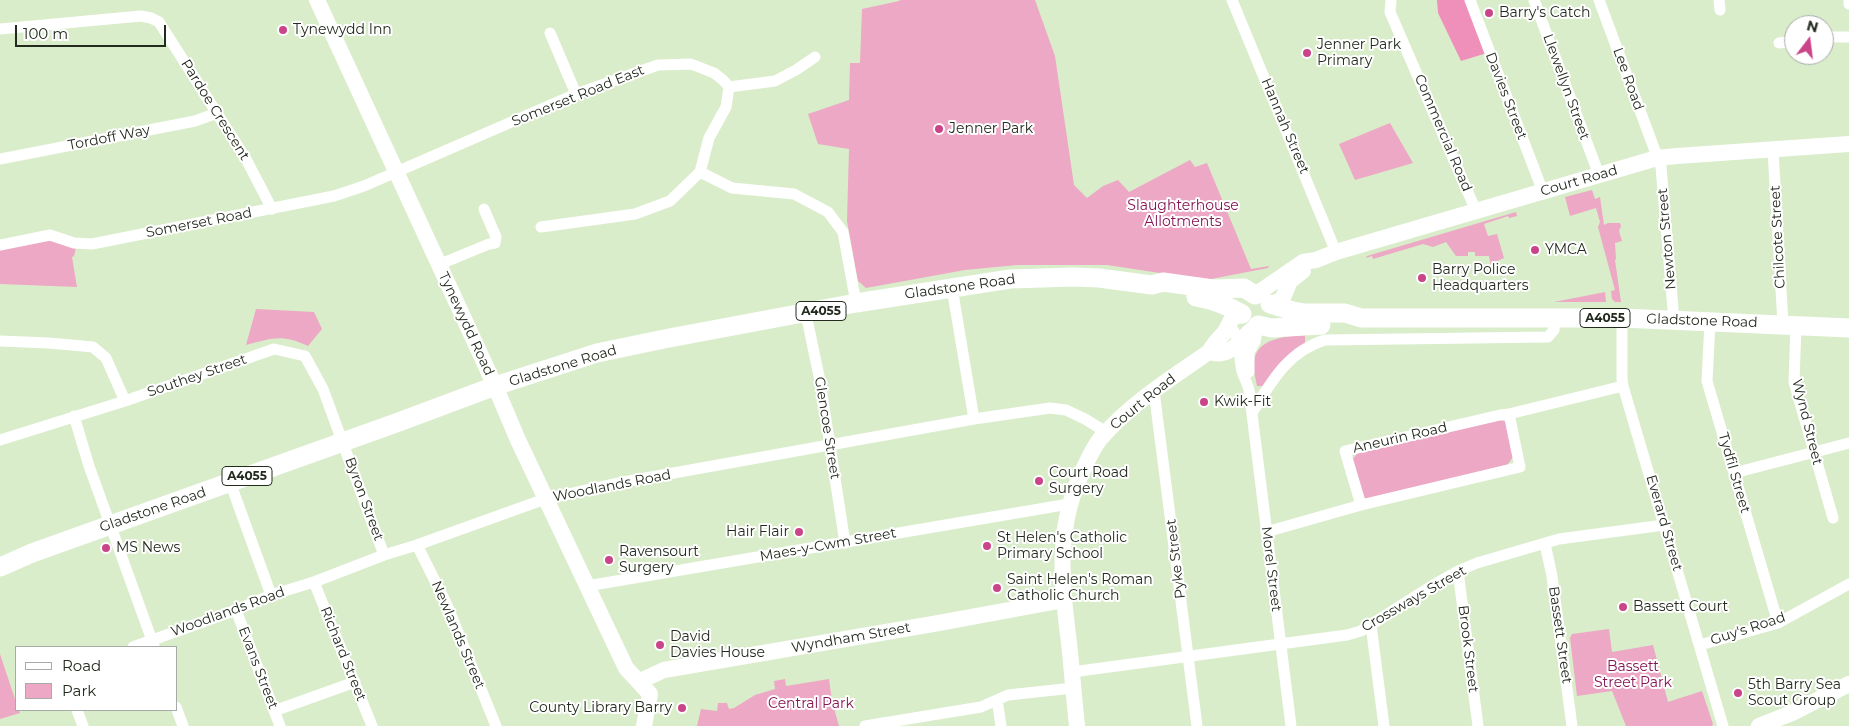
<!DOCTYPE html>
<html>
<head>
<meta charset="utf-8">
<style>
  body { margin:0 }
  #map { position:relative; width:1849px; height:726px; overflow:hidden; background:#daedcb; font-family:Montserrat,sans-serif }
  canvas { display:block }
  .legend { position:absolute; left:15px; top:646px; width:162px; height:65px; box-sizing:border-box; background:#fff; border:1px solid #a7aaa5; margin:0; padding:6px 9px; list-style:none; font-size:15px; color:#232a1e }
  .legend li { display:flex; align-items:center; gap:10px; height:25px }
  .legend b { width:25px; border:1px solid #a7aaa5 }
  .north { position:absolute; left:1784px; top:15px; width:50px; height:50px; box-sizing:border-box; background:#fff; border:1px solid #a7aaa5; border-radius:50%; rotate:15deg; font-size:14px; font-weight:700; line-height:20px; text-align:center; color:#232a1e }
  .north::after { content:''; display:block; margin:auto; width:18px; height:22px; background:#c94488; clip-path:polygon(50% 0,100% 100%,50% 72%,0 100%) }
  .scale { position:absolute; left:15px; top:25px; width:151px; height:22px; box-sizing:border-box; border:2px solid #232a1e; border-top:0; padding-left:6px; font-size:15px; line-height:18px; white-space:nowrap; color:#232a1e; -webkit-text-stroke:4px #fff; paint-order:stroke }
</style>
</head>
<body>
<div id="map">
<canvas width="1849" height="726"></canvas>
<ul class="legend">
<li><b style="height:6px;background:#fff"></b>Road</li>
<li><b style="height:14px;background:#eca8c4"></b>Park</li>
</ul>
<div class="north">N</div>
<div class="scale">100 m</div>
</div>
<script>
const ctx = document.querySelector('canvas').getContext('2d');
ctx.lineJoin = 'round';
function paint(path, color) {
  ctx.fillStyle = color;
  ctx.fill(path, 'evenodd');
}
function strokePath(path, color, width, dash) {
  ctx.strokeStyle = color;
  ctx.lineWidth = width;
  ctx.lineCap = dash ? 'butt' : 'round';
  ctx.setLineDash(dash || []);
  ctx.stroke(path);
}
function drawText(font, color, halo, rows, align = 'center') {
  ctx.font = font + ' Montserrat,sans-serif';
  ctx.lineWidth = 4;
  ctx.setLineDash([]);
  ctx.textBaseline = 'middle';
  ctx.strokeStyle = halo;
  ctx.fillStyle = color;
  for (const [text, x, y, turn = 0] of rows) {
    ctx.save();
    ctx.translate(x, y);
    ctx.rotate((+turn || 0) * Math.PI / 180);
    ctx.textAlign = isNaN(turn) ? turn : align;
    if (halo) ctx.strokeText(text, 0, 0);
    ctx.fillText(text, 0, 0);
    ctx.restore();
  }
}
paint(new Path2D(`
  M900 0H1035L1055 56 1074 185 1087 198 1103 186 1118 180 1129 192 1190 160 1195 167 1207 163 1251 269 1269 266 1268 268 1206 280 1107 265H1017L965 270 866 288 858 281 847 221 849 149 818 144 808 114 849 100 850 63H860L862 9 899 1Z
  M1390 123 1413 163 1355 180 1339 144Z
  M1592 190 1595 199 1600 197 1604 225 1608 223H1620L1621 226 1619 231 1622 241 1615 243 1616 259 1615 260 1621 302H1615L1612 299 1611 291 1615 290 1598 227 1600 222 1596 208 1570 216 1565 197Z
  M1516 212 1517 216 1509 218 1508 216 1484 224 1488 236 1497 234 1504 258 1495 262 1498 276H1493L1489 256H1475V252H1468V256H1456L1446 242 1433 247 1423 244 1373 259 1372 256 1366 258 1367 256Z
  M45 239 76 247 74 256 72 257 77 287 0 284V248Z
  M1605 292 1606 302H1554Z
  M256 309 314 312 322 329 308 346C282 334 273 338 246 345Z
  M1305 335V345L1264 386H1257C1256 379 1253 370 1254 362 1256 338 1287 336 1305 335Z
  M1501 420 1507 422 1514 456 1507 465 1370 501 1364 498 1352 460 1359 451Z
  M1609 629 1612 652 1653 645 1668 702 1702 691 1713 724 1712 726H1626L1612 691 1577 696 1570 638 1572 634Z
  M0 654 16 702V710H19L20 713 0 719Z
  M785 679 786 686 829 679 832 701 839 726H697L701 709 717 711 718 703H727L729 709 734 708 755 695 775 689 774 681Z`), '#eca8c4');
paint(new Path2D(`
  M1437 0H1467L1487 53 1461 61 1438 13Z`), '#ee90b9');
strokePath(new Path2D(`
  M1232 0 1336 252
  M1391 0 1390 12 1476 211
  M1470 0 1543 192
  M1534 0 1599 175
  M1599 0 1661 167 1674 321
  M1719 0 1720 10
  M1849 0V4
  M0 29 141 16 151 18 159 22 246 159 272 209
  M550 33 576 94
  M1824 37H1849
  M1779 43 1794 41
  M1773 150 1783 324
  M0 159 195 121 217 113
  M700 172 709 138 726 107 729 87
  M541 227 635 214 670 201 700 172 732 188 794 194 828 212 843 232 856 303
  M0 245 50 235 74 243 92 244 334 196 364 186 576 94 658 65 691 64 714 73 723 80 729 87 775 81 796 70 815 57
  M438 265 489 244 495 243 496 237 484 209
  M952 288 974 419
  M806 314 820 381 845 543
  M1622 318V379L1623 386 1723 726
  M1710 322 1707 381 1778 623
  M1796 324 1794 382 1833 518
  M1229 325C1242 337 1238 356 1242 371 1244 378 1247 382 1249 390L1291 726
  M0 341 49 343 93 347 106 358 125 401
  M1249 372V352L1255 342 1258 325
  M1154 391 1197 726
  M1252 413C1271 382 1288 351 1325 340L1548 337 1554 330 1556 317
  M74 416 89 466 154 646
  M0 440 125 401 274 349 305 356 323 389 384 555
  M1734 473 1849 443
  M230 482 271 595
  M1361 505 1345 451 1500 415 1509 414 1623 386
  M1266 532 1361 505 1520 467 1509 414
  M1545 544 1552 576 1572 726
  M417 545 447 605 496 726
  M1458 571 1478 726
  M314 582 372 726
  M587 586 1069 504
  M236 610 280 726
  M1371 625 1384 726
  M1700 645 1778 623 1849 584
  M133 647 236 610 271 595 314 582 384 555 417 545 545 499 618 483 974 419 1050 408 1066 410 1085 419 1106 432
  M1072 672 1347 635 1361 631 1435 584 1458 571 1477 563 1559 539 1664 525
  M995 701 998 706 1001 726
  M176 707 183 726
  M77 710 83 726
  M274 711 355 682
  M865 726 981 707 1008 695 1073 688`), '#fff', 11);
strokePath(new Path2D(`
  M317 0 495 386 518 440 626 668 650 694 644 726
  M1255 295 1303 262 1316 260 1336 252 1657 158 1677 156 1849 144
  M1270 304 1282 300 1290 281 1303 271
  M1209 352C1213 353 1218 354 1222 353 1237 351 1245 332 1258 325
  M640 681 664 670 933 624 1064 600
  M1077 726C1074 698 1072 671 1069 643 1061 579 1055 525 1085 466 1089 457 1094 447 1100 439 1130 404 1171 378 1209 352L1215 343 1225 332 1232 318 1242 314
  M1759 726 1792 713 1849 684`), '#fff', 16);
strokePath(new Path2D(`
  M1196 297C1213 300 1227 305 1242 314
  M1270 304 1293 311 1304 313H1345L1361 318H1622L1849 328
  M1258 325 1272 328 1321 325
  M0 567 32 553 396 423 495 386 597 353 664 339 856 303 1010 279 1073 277 1099 278 1152 285 1163 282 1213 289 1244 288 1255 295`), '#fff', 19);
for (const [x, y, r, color] of [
  [1489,13,5,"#c94488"],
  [283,30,5,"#c94488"],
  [1307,53,5,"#c94488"],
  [939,129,5,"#c94488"],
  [1535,250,5,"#c94488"],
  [1422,278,5,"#c94488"],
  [1204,402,5,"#c94488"],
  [1039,481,5,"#c94488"],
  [799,532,5,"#c94488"],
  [987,546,5,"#c94488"],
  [106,548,5,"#c94488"],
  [609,560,5,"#c94488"],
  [997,588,5,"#c94488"],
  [1623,607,5,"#c94488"],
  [660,645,5,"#c94488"],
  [1738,693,5,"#c94488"],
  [682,708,5,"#c94488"]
]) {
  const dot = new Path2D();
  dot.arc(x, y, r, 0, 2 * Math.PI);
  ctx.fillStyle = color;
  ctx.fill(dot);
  strokePath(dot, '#fff', 2);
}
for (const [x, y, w] of [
  [821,311,50],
  [1605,318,50],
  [247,476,50]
]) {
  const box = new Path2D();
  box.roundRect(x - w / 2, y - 9.5, w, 19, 4);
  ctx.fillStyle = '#fff';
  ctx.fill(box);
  strokePath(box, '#232a1e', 1);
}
drawText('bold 12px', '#232a1e', null, [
  ["A4055",821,311],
  ["A4055",1605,318],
  ["A4055",247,476]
]);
drawText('14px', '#232a1e', '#fff', [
  ["Barry's Catch",1499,13],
  ["Tynewydd Inn",293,30],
  ["Jenner Park",1317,45],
  ["Primary",1317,61],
  ["Jenner Park",949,129],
  ["YMCA",1545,250],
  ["Barry Police",1432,270],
  ["Headquarters",1432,286],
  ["Kwik-Fit",1214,402],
  ["Court Road",1049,473],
  ["Surgery",1049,489],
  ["Hair Flair",789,532,"right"],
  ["St Helen's Catholic",997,538],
  ["Primary School",997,554],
  ["MS News",116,548],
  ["Ravensourt",619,552],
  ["Surgery",619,568],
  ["Saint Helen's Roman",1007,580],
  ["Catholic Church",1007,596],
  ["Bassett Court",1633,607],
  ["David",670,637],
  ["Davies House",670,653],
  ["5th Barry Sea",1748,685],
  ["Scout Group",1748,701],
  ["County Library Barry",672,708,"right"]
], 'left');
drawText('14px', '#232a1e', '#fff', [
  ["Lee Road",1628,79,70],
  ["Llewellyn Street",1566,87,70],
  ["Somerset Road East",578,96,-22],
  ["Davies Street",1506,96,69],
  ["Pardoe Crescent",215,110,58],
  ["Hannah Street",1285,126,67],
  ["Commercial Road",1443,133,67],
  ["Tordoff Way",109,138,-11],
  ["Court Road",1579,181,-16],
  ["Somerset Road",199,223,-11],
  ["Chilcote Street",1778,237,-93],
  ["Newton Street",1667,239,-95],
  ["Gladstone Road",960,287,-8],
  ["Gladstone Road",1702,321,2],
  ["Tynewydd Road",466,324,65],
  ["Gladstone Road",563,366,-17],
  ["Southey Street",197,376,-19],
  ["Court Road",1143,402,-39],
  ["Wynd Street",1807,422,76],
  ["Glencoe Street",827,428,81],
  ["Aneurin Road",1400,438,-13],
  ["Tydfil Street",1734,473,74],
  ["Woodlands Road",612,486,-11],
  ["Byron Street",364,499,70],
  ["Gladstone Road",153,510,-19],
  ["Everard Street",1664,523,74],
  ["Maes-y-Cwm Street",828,545,-10],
  ["Pyke Street",1176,559,-97],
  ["Morel Street",1271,569,83],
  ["Crossways Street",1414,599,-30],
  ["Woodlands Road",228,612,-20],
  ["Guy's Road",1748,629,-18],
  ["Newlands Street",458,635,67],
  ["Bassett Street",1560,635,82],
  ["Wyndham Street",851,638,-10],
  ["Brook Street",1468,649,83],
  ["Richard Street",343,654,68],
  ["Evans Street",258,668,69]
]);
drawText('14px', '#841553', '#fff', [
  ["Slaughterhouse",1183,206],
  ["Allotments",1183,222],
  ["Bassett",1633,667],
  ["Street Park",1633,683],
  ["Central Park",811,704]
]);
</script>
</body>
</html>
